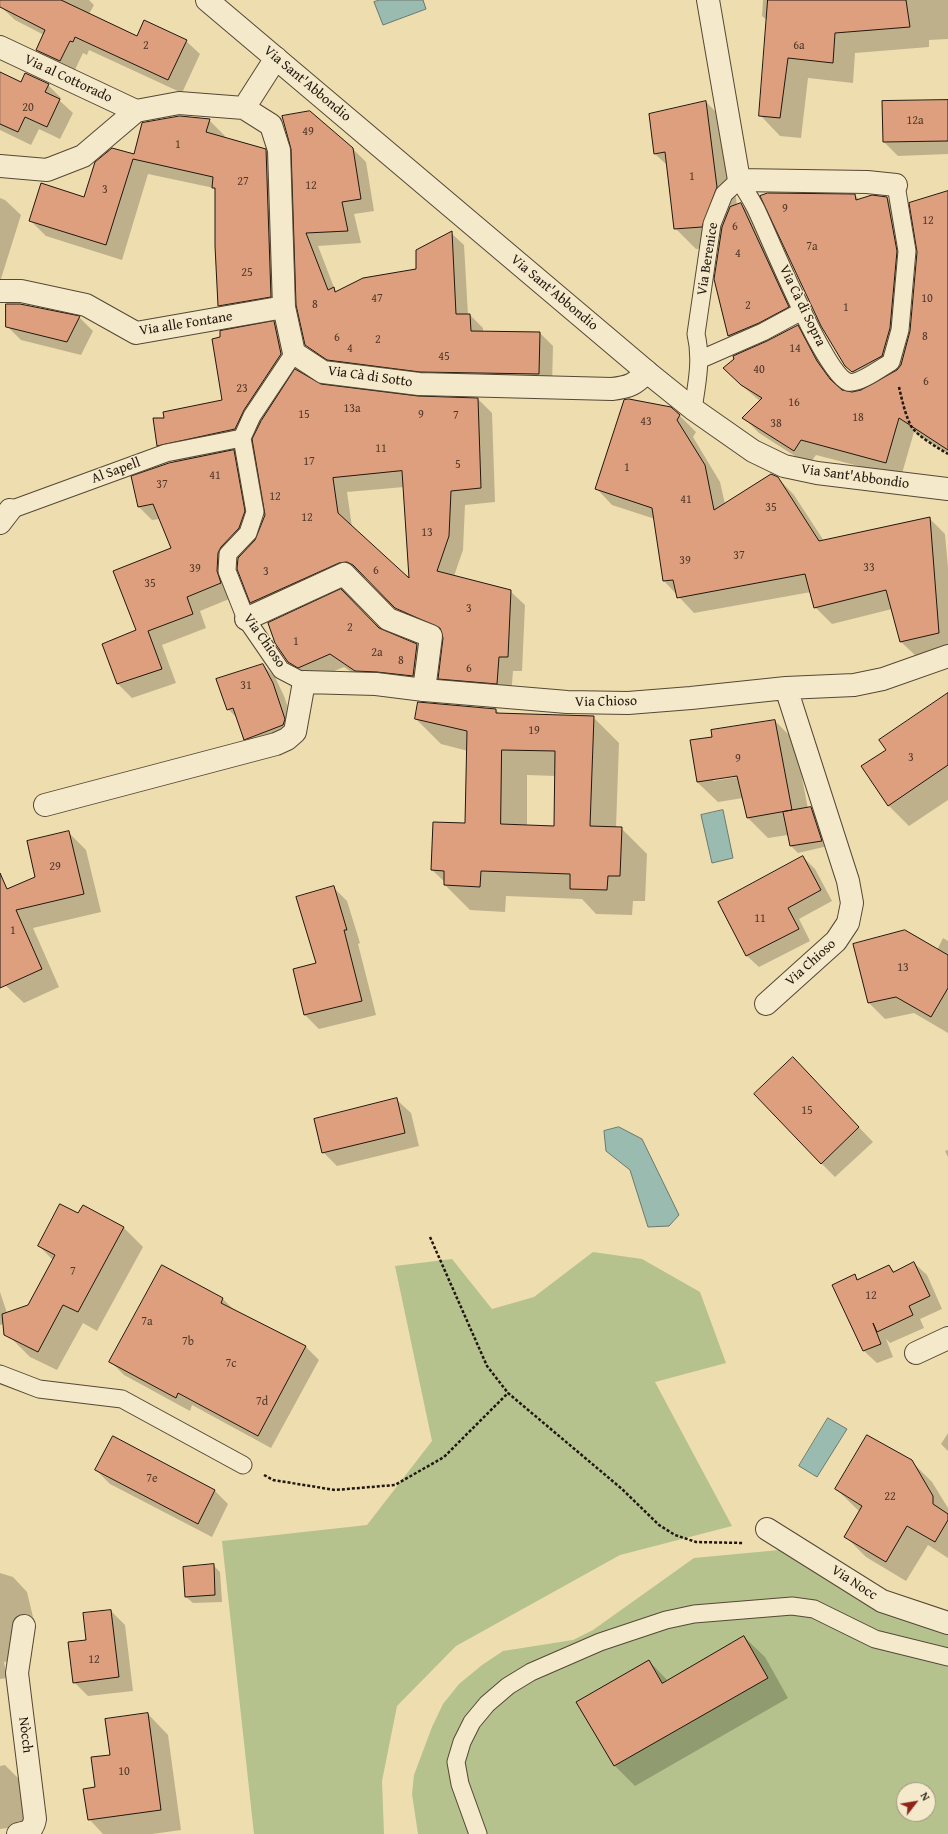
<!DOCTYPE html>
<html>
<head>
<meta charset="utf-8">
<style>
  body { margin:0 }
  #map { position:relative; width:948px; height:1834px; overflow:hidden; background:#eeddae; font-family:"Gentium Book Plus",serif }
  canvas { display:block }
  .north { position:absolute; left:896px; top:1782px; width:40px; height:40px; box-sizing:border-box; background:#f4e9ca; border:1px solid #a0957f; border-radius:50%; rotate:59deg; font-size:11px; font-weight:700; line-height:16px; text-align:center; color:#22170e }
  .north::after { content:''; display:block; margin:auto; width:14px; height:18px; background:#8f2418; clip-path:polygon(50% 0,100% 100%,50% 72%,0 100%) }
</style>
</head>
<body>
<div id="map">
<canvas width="948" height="1834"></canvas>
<div class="north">N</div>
</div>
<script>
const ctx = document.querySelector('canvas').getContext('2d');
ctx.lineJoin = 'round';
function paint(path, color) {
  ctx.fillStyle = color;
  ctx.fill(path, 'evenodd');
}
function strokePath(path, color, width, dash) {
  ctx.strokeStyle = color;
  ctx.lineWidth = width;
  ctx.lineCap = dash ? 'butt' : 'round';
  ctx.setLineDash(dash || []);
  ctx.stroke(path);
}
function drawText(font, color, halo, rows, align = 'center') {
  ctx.font = font + ' "Gentium Book Plus",serif';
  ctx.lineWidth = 3;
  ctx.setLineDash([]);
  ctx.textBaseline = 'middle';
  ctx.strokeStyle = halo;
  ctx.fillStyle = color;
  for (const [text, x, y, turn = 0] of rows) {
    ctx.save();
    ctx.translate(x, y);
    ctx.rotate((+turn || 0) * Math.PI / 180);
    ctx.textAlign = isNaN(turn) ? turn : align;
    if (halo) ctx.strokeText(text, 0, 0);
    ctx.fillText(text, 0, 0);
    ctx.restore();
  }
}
paint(new Path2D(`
  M593 1252 642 1259 700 1292 726 1363 655 1382 732 1526 620 1555 456 1646 397 1706 382 1781 384 1834H254L222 1541 367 1525 432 1441 395 1266 452 1259 492 1309 534 1297Z
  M790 1549 948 1631V1834H418L412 1794 414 1775 432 1727 443 1704 459 1684 482 1665 503 1651 573 1640 593 1630 694 1558ZM904 1790H928V1814H904Z`), '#b5c28d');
const water = new Path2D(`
  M380 0H423L426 9 383 25 374 2Z
  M723 810 733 858 712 863 701 815Z
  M619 1127 642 1139 679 1215 669 1226 648 1227 630 1170 606 1151 604 1131Z
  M828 1418 847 1429 817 1477 799 1466Z`);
paint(water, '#9abbb0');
strokePath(water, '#6a796f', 1);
paint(new Path2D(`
  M4 0H89L94 5 89 14 138 37 186 41 200 54 182 93 89 50 87 55 83 53 73 74 50 63 37 50 44 35 15 20 1 7Z
  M763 0H948V39L929 40V47L855 53 853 83 808 78 801 138 780 136 760 115 768 21 762 16Z
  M0 73 21 83 48 85 61 98 60 101 73 113 60 139 39 129 31 145 0 130Z
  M948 101V154L898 156 884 142Z
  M706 102 726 122 737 206 741 204 755 218 802 321 773 337 743 350 729 336 715 279 720 247 696 249 675 228 668 166 655 154Z
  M209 120 225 136 224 138 265 150 281 166 286 312 235 321 219 305 216 190 214 188 148 174 122 260 46 236 31 221 85 198 134 156Z
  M352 148 366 162 374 211 354 214 361 243 318 246 335 290 337 292 418 270 451 233 464 245 468 315H470L483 328V332L540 333 553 346 552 386 341 373 319 358 306 345 292 149Z
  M948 192V454L914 432 901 477 816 455 809 465 759 433 744 418 760 401 740 384 768 342 798 326 813 341 841 391 852 393 862 391 868 387 846 366 822 326 855 195 859 200 887 198 904 214 913 269 908 343Z
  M0 198 5 200 21 215 0 282Z
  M79 317 93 331 81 355 21 340 7 326Z
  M274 322 294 343 301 373 321 385 417 397 478 399 492 413 495 502 465 505 463 550 454 576 510 591 525 605 522 671H513L511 697 453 693 439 678 444 637 411 622 368 579 362 576 353 577 266 617 251 603 238 569 239 557 234 561V597L200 611 206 628 162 645 176 683 132 698 118 684 103 645 137 631 172 549 160 519 152 520 138 506 175 462 158 445 165 419 223 401ZM255 449 266 515 256 540 252 545 258 526 236 453ZM404 487 410 580 352 527 347 492Z
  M679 415 696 432 693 437 720 482 725 504 778 478 794 495 824 541 929 518 945 534 948 568V651L917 657 900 641 892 609 832 624 815 607 811 592 694 613 664 581 655 519 612 505 596 488Z
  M379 629 417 645 430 658 426 689 369 684 344 667 312 680 302 675 289 662Z
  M263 665 275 677 284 696 296 731 256 750 245 739 239 720 228 709Z
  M948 706V800L909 826 889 806 863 767Z
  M496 710 500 714 593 717 619 743 616 828H621L647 854 645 901H633L632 915 596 914 582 899 506 896 505 912 470 910 445 885V882L432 870 466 824 468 751 441 744 416 719ZM527 775 556 776 555 827 527 826Z
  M775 721 795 741 808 809 811 808 818 815 828 846 798 853 791 846 788 835 768 838 748 818 743 798 718 802 697 782 713 738ZM742 774 743 776 713 781V779Z
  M68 832 86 850 101 912 33 928 59 987 24 1003 5 985 0 973V894L36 878Z
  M803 857 815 869 832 901 799 919 810 941 759 967 747 956 719 902Z
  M333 887 347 901 360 943 358 944 376 1015 319 1029 305 1015 294 969 317 964Z
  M943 938 948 941V1033L914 1013 885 1019 869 1003 937 950Z
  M807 1073 873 1142 835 1177 821 1163Z
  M397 1100 411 1113 419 1146 337 1166 323 1152Z
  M948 1150V1157L945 1151Z
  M78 1214 124 1228 143 1247 97 1331 83 1323 57 1370 30 1357 11 1338 53 1260 39 1246Z
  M914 1263 927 1275 942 1309 920 1319 924 1328 890 1343 886 1339 893 1357 877 1363 864 1351 834 1286 855 1276 859 1280 889 1266 895 1272Z
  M162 1266 223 1299 235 1311 305 1346 319 1360 271 1448 192 1405 190 1411 124 1375 111 1362Z
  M0 1292 10 1322 0 1325Z
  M948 1433V1451L941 1444Z
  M911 1461 932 1482 948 1508V1558L928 1545 906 1581 866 1557 845 1536 860 1512 836 1489Z
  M96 1470 214 1490 228 1504 212 1537 110 1484Z
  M213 1565 220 1572 222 1602 193 1603 186 1597Z
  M0 1573 13 1577 27 1592 34 1621 13 1626 17 1660 4 1662 7 1678 0 1679Z
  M111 1611 125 1625 133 1691 88 1696 74 1682 87 1641Z
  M744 1637 765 1657 788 1698 635 1786 615 1766 578 1702 649 1661 668 1681Z
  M148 1714 168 1735 181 1830 152 1834H103L89 1819 96 1788 111 1756Z
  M5 1765 19 1779 25 1826 0 1829V1766Z`), '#0003');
const building = new Path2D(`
  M0 0H61L137 36 144 20 187 40 168 80 75 37 73 42 70 41 60 61 36 50 45 30 0 7Z
  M768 0H906L910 27 835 33 833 63 788 58 780 118 759 116Z
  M0 72 21 82 25 73 49 84 45 92 60 99 47 127 25 117 18 132 0 124Z
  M948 100V141L883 142 882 101Z
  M706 101 717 187 702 227 674 229 665 152 654 154 649 114Z
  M310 111 353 148 361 199 342 202 348 231 306 233 328 290 334 287 335 292 363 278 416 269V250L452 231 456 314H470L471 331 540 332 539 374 420 372 327 360 305 345 296 305 291 149 282 116Z
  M180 116 210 119 206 132 266 149 271 297 218 306 215 246V188H212L213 177 133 159 106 245 29 221 41 183 84 197 95 162 112 148 134 154 142 123Z
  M948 191V450L899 418 886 463 801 440 794 451 742 418 762 398 741 385 723 368 734 359 733 356 767 341 798 325 817 361 830 379 842 390 852 392 861 390 897 370 901 365 910 331 917 252 909 203Z
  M768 193 855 194 856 200 872 195 887 197 897 251 890 328 882 356 854 371 852 372 845 366 821 326 760 196Z
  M741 203 789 307 759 323 728 336 714 279 722 227 730 207Z
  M6 304H20L80 316 67 342 6 327Z
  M274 321 281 354 244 410 235 429 157 446 153 418H164L163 412 222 400 212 339 220 337V331Z
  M295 369 321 384 418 396 478 398 481 488 451 491 449 536 437 571 511 590 508 657H499L497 684 438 679 443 638 440 628 395 608 353 565 347 562 339 563 250 603 237 569 238 558 255 540 265 515 252 439 261 421ZM402 471 409 578 338 513 333 478Z
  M629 399 671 407 680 415 677 420 705 465 714 510 771 474 778 477 819 541 930 517 939 633 900 642 886 590 814 608 805 574 677 598 673 580 663 581 652 508 595 489 624 400Z
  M234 450 245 511 239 528 221 547 218 553 217 571 221 583 187 597 193 614 148 631 162 669 117 684 102 644 136 630 113 571 171 548 153 504 138 507 131 476 169 463Z
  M341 589 379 628 417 644 413 676 377 672 355 671 330 654 298 668 288 662 275 643 268 623Z
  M263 664 273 683 285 719 283 725 244 740 233 708 227 710 216 679Z
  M948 693V765L888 806 861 766 886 750 879 740Z
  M418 702 496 709V713L594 716 590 826 622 827 620 876H608L607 890 570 889V874L481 871 480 887 444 885V871L431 870 433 822 465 823 467 731 415 719ZM502 750 555 751 554 826 501 824Z
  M775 720 792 810 747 818 737 776 697 782 690 740 712 737 711 730Z
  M811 807 822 841 790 846 783 812Z
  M69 831 84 894 16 910 42 969 0 988V873L7 889 35 877 27 841Z
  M803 856 821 890 788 908 799 929 746 956 718 902Z
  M334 886 347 930H344L362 1001 304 1015 293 969 316 963 296 897Z
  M905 930 948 955V988L931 1017 896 997 868 1003 853 944Z
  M793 1057 859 1127 821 1164 754 1094Z
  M397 1098 405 1133 322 1153 314 1119Z
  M60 1204 78 1213 83 1205 124 1227 78 1312 63 1305 38 1352 4 1335 2 1314 28 1305 55 1255 38 1246Z
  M914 1262 930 1296 909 1306 913 1315 877 1332 873 1323 881 1344 863 1351 832 1285 855 1274 857 1280 889 1265 893 1272Z
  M162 1265 223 1298 221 1303 306 1346 258 1436 178 1393 176 1398 109 1362Z
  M867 1435 912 1460 933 1496V1504L948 1514V1520L935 1542 907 1526 886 1562 844 1537 862 1506 835 1489Z
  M113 1436 215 1490 198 1524 95 1470Z
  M214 1564 215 1595 185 1597 183 1567Z
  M111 1610 119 1677 73 1683 68 1642 86 1640 83 1613Z
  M744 1636 768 1678 614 1766 576 1702 649 1660 662 1683Z
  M148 1713 161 1810 88 1820 83 1789 95 1787 91 1757 110 1755 105 1719Z`);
paint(building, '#dd9f7e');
strokePath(building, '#22170e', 1);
const service = new Path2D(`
  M294 353 252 416 242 438 255 512 248 533 228 554 227 571 246 619 281 670 304 682
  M699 360 763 332 802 311
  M693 409C697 383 702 359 696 334L712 224 724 194 739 180C745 190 751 199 756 209 770 238 824 373 848 382 858 385 881 368 891 362L900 330 907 251 896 185
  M10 510 166 453 242 438
  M0 1374 39 1389 122 1399 243 1465
  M478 1834 460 1784 456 1762 462 1742 472 1722 487 1704 508 1686 531 1672 600 1642 666 1620 694 1614 792 1606 814 1609 875 1639 948 1657`);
const pedestrian = new Path2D(`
  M246 619 344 574 388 619 431 636 424 690`);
const minor = new Path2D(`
  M708 0 739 180 867 182 896 185
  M0 47 136 111
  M276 58 244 108 271 125 279 150 284 307 294 353 323 372 419 384 612 389C630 387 635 384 647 372
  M0 166 47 170 83 156 136 111 179 103 244 108
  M0 291H21L86 305 136 333 284 307
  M0 523 10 510
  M45 805 276 744 287 739 295 732 304 682 376 684 424 690 567 702 628 703 691 698 786 688 854 685 883 679 948 656
  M766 1004 836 941 848 923 852 903 848 881 786 688
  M916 1353 948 1338
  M767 1529 882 1601 948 1623
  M18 1834C29 1832 33 1830 35 1819L17 1673 24 1626`);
const tertiary = new Path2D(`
  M207 0 647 372 693 409 753 451 784 466 817 473 948 489`);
strokePath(service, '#554836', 19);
strokePath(pedestrian, '#554836', 24);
strokePath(minor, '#554836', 24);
strokePath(tertiary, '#554836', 24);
strokePath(new Path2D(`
  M899 387C902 400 905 414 911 426 917 436 938 448 948 454
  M430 1237 487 1366 508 1393 622 1489 659 1525 675 1535 696 1542 743 1543
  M264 1475 273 1480 335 1490 395 1485 444 1457 508 1393`), '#22170e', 2.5, [3, 2]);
strokePath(service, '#f4e9ca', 17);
strokePath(pedestrian, '#f4e9ca', 22);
strokePath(minor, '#f4e9ca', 22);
strokePath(tertiary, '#f4e9ca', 22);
drawText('12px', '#51392a', null, [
  ["2",146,46],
  ["6a",799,46],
  ["20",28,108],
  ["12a",915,121],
  ["49",308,132],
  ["1",178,145],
  ["1",692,177],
  ["27",243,182],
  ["12",311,186],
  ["3",105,190],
  ["9",785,209],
  ["12",928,221],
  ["6",735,227],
  ["7a",812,247],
  ["4",738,254],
  ["25",247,273],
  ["47",377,299],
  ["10",927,299],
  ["8",315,305],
  ["2",748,306],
  ["1",846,308],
  ["8",925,337],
  ["6",337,338],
  ["2",378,340],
  ["4",350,349],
  ["14",795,349],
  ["45",444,357],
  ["40",759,370],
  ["6",926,382],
  ["23",242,389],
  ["16",794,403],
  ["13a",352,409],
  ["15",304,415],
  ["9",421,415],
  ["7",456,416],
  ["18",858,418],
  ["43",646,422],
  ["38",776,424],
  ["11",381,449],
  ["17",309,462],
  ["5",458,465],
  ["1",627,468],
  ["41",215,476],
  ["37",162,485],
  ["12",275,497],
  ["41",686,500],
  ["35",771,508],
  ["12",307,518],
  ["13",427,533],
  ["37",739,556],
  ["39",685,561],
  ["33",869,568],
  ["39",195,569],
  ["6",376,571],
  ["3",266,572],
  ["35",150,584],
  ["3",469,609],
  ["2",350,628],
  ["1",296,642],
  ["2a",377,653],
  ["8",401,661],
  ["6",469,669],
  ["31",246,686],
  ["19",534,731],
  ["3",911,758],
  ["9",738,759],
  ["29",55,867],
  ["11",760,919],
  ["1",13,931],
  ["13",903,968],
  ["15",807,1111],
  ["7",73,1272],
  ["12",871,1296],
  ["7a",147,1322],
  ["7b",188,1342],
  ["7c",231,1364],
  ["7d",262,1402],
  ["7e",152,1479],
  ["22",890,1497],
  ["12",94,1660],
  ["10",124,1772]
]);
drawText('14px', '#22170e', '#f4e9ca', [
  ["Via al Cottorado",68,79,25],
  ["Via Sant'Abbondio",307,84,40],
  ["Via Berenice",708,259,-81],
  ["Via Sant'Abbondio",554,293,40],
  ["Via Cà di Sopra",802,306,64],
  ["Via alle Fontane",186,324,-9],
  ["Via Cà di Sotto",370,377,8],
  ["Al Sapell",116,471,-20],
  ["Via Sant'Abbondio",855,477,8],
  ["Via Chioso",264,641,55],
  ["Via Chioso",606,702,-1],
  ["Via Chioso",811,963,-42],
  ["Via Nocc",854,1583,33],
  ["Nòcch",25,1735,83]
]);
</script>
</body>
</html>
